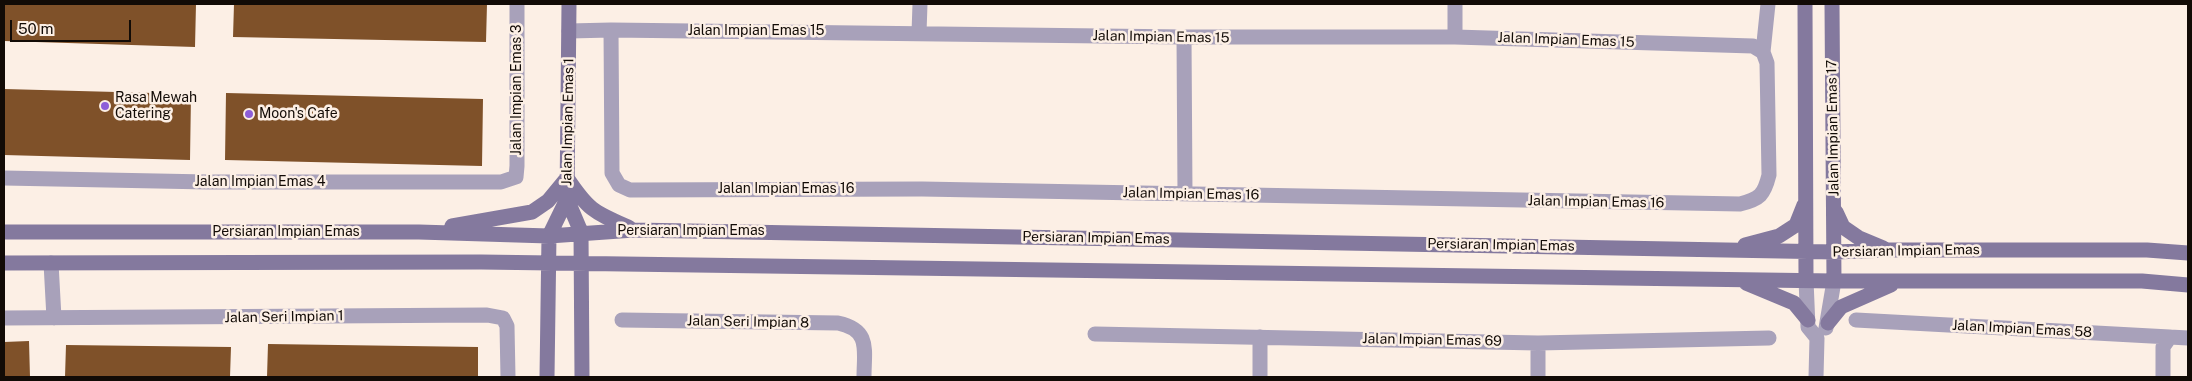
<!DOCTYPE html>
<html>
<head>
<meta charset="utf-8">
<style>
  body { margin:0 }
  #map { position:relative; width:2192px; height:381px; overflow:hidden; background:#fcefe5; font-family:"Public Sans",sans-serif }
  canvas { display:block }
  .frame { position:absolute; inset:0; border:5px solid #120b06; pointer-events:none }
  .scale { position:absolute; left:10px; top:20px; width:121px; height:22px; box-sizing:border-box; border:2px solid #120b06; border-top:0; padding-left:6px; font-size:15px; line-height:18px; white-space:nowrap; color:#120b06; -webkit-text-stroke:4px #fcefe5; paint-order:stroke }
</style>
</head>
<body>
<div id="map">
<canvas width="2192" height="381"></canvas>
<div class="frame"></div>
<div class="scale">50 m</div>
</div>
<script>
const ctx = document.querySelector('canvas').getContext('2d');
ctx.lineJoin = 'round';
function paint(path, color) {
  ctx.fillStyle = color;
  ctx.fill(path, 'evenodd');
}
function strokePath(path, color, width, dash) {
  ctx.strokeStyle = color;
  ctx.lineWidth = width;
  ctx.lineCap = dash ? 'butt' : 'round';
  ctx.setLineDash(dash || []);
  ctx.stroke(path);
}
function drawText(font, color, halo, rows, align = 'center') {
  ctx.font = font + ' "Public Sans",sans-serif';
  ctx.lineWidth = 5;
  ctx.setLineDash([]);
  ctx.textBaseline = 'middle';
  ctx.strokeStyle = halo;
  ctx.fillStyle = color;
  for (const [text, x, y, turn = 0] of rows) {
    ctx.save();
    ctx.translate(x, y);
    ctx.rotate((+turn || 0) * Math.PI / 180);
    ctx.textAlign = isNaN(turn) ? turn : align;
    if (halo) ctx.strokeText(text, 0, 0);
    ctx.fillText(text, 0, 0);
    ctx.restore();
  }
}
paint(new Path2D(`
  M4 4H196L195 47 4 41Z
  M234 4H487L486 42 233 37Z
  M4 89 191 94 190 160 4 155Z
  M226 93 483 99 482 166 225 160Z
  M29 341 30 377H4V342Z
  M268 344 478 347V377H267Z
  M66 345 231 347 230 377H65Z`), '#7f5129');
strokePath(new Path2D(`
  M569 31 611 30 1184 37H1455L1753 46 1763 52 1767 63 1769 175C1764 195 1760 199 1740 204L922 189 630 190 619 185 612 173 611 30
  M919 33 920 4
  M1184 37 1185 194
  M1455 37V4
  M1763 52 1768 4
  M4 178 208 182H501L516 177 517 166V4
  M51 263 54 318
  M1806 280 1808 327 1817 338 1816 377
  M4 318 487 315 503 318 507 326 508 377
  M622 320 838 323C871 330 864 350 864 377
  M1856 320 2188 338
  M1826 328 1834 281
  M1095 334 1538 343 1769 338
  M1260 377V337
  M1538 377V343
  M2163 377V347L2170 337`), '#a8a1ba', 15);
strokePath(new Path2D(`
  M1805 4 1806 280
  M1832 4 1834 281
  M567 178C589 211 594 212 630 228
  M567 199 581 232 582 377
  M1836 212 1843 227 1859 238 1883 248
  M452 226 532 212 548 201 567 178
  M4 232H419L549 236 634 230 1835 252 1889 250H2147L2188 253
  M1745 245 1779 236 1796 225 1804 205
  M4 263 481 262 1834 281H2142L2188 285
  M1746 283 1794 303 1808 320
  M1828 323 1841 307 1891 285
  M547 377 549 236 567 199 569 4`), '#84799e', 15);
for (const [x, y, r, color] of [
  [105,106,5,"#8d5ed8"],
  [249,114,5,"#8d5ed8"]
]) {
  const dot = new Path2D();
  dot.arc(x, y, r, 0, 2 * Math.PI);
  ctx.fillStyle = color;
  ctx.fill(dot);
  strokePath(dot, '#fcefe5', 2);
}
drawText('14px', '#120b06', '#fcefe5', [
  ["Jalan Impian Emas 15",756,31],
  ["Jalan Impian Emas 15",1161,37,1],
  ["Jalan Impian Emas 15",1566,40,2],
  ["Jalan Impian Emas 3",517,90,-90],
  ["Jalan Impian Emas 1",568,122,-89],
  ["Jalan Impian Emas 17",1833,128,-91],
  ["Jalan Impian Emas 4",260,182],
  ["Jalan Impian Emas 16",786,189],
  ["Jalan Impian Emas 16",1191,194,1],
  ["Jalan Impian Emas 16",1596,202,1],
  ["Persiaran Impian Emas",691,231],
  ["Persiaran Impian Emas",286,232],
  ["Persiaran Impian Emas",1096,238,1],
  ["Persiaran Impian Emas",1501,245,1],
  ["Persiaran Impian Emas",1906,251,-1],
  ["Jalan Seri Impian 1",284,317,-1],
  ["Jalan Seri Impian 8",748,322,1],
  ["Jalan Impian Emas 58",2022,329,3],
  ["Jalan Impian Emas 69",1432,340,1]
]);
drawText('14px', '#120b06', '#fcefe5', [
  ["Rasa Mewah",115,98],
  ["Catering",115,114],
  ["Moon's Cafe",259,114]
], 'left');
</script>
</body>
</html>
